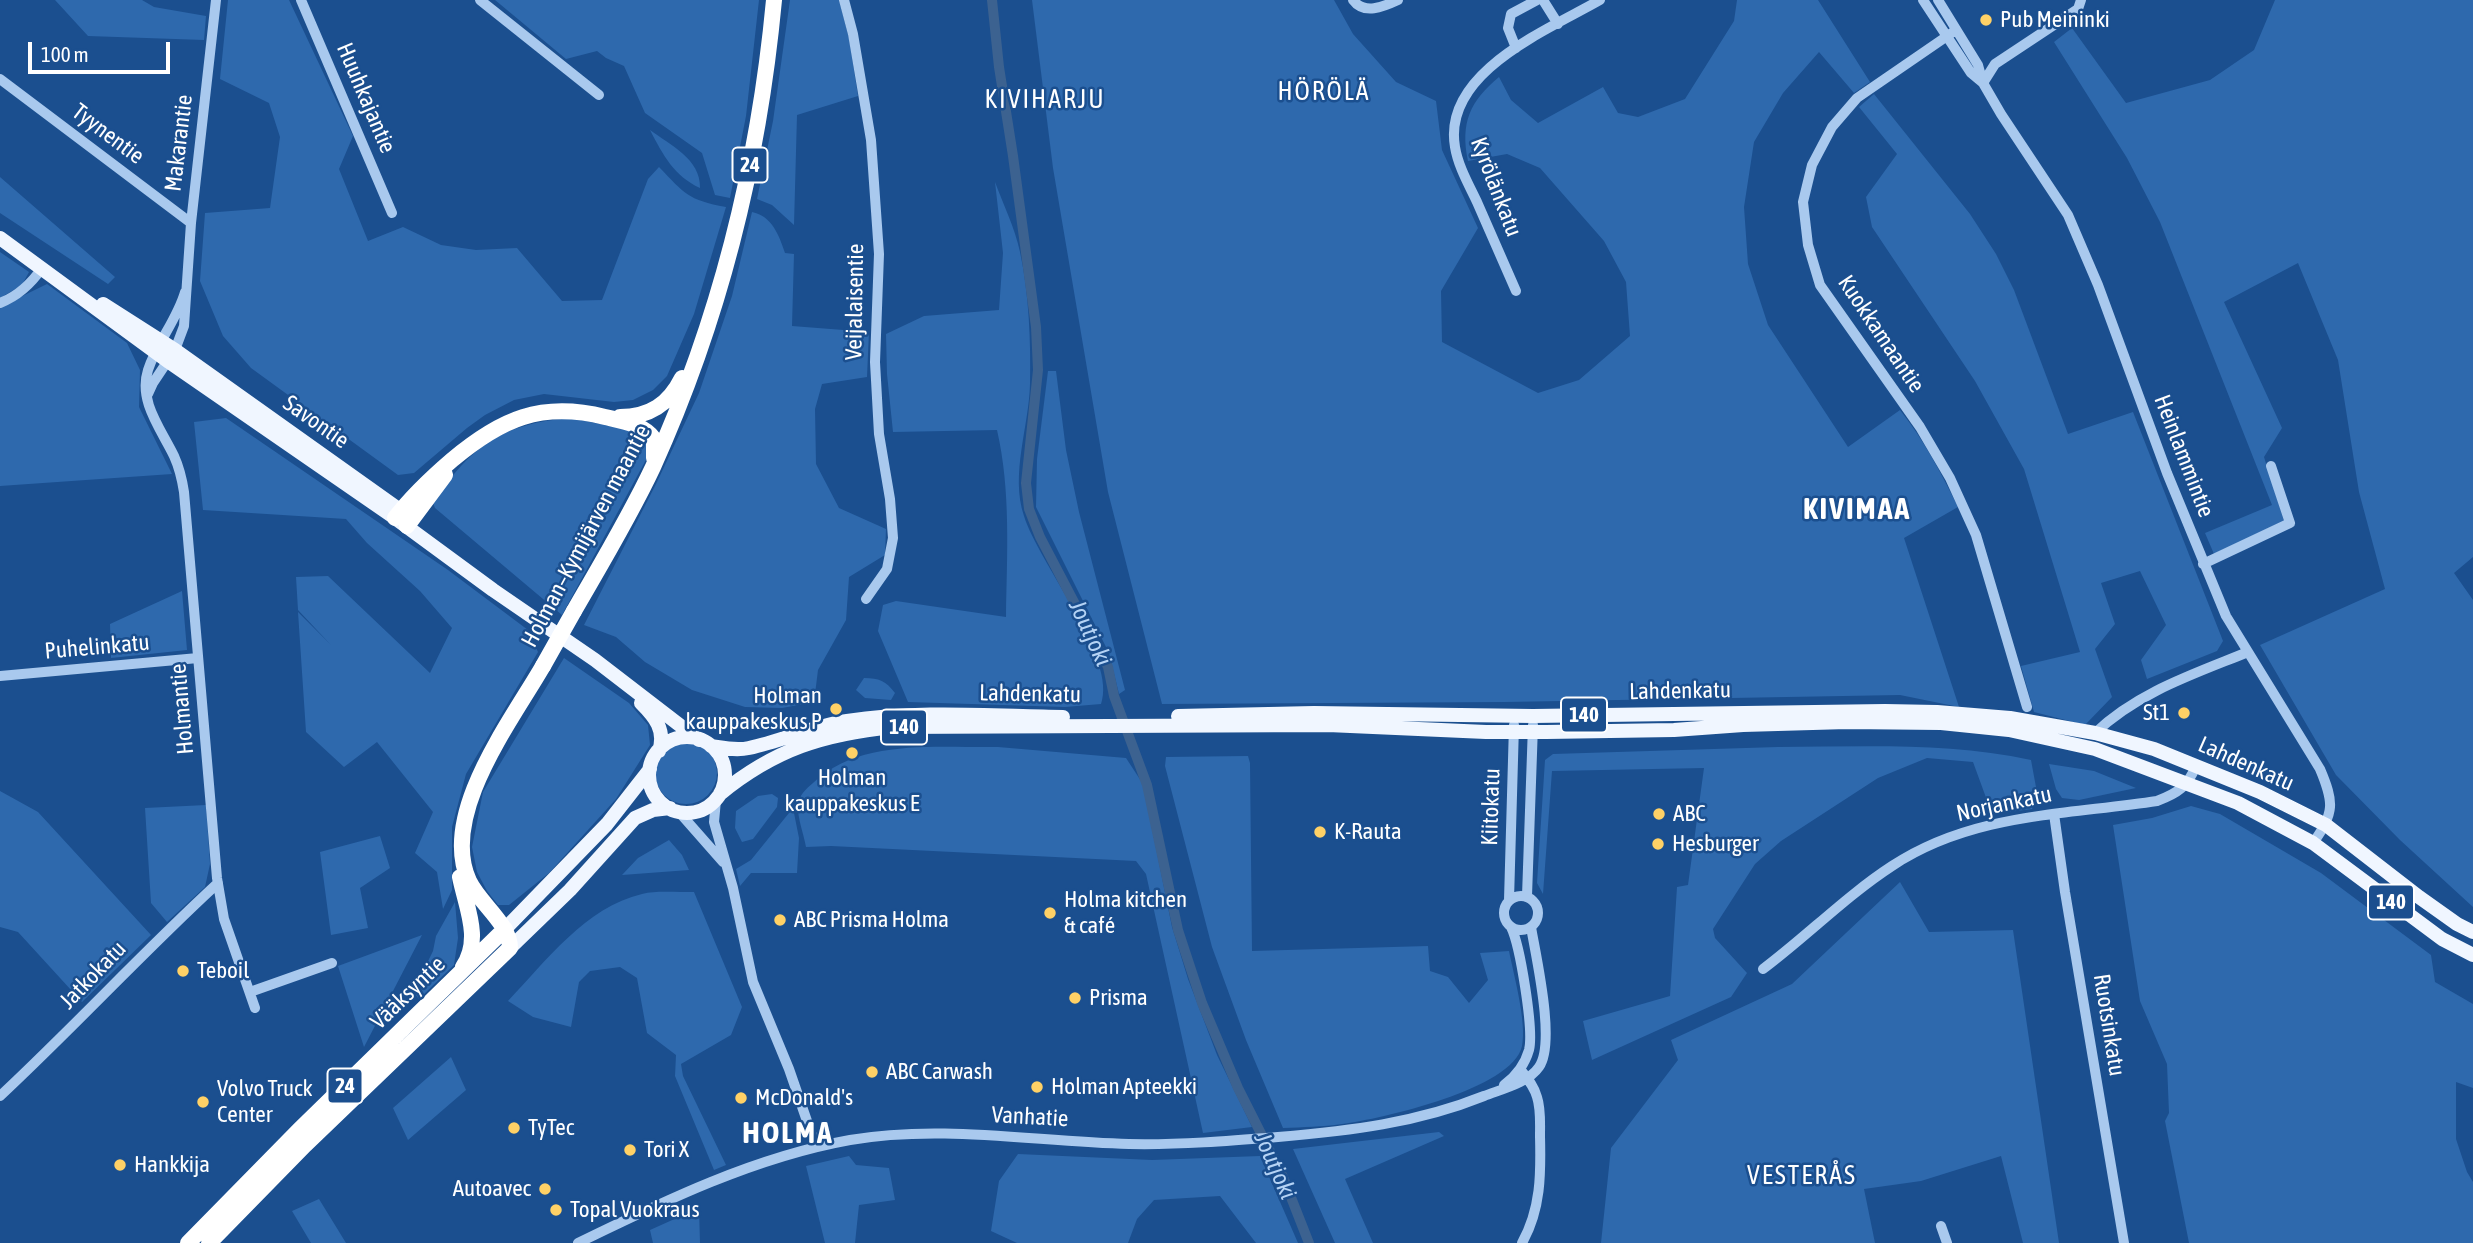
<!DOCTYPE html>
<html>
<head>
<meta charset="utf-8">
<style>
  body { margin:0 }
  #map { position:relative; width:2473px; height:1243px; overflow:hidden; background:#1b4f8f; font-family:"Asap Condensed",sans-serif }
  canvas { display:block }
  .scale { position:absolute; left:28px; top:42px; width:142px; height:32px; box-sizing:border-box; border:4px solid #fff; border-top:0; padding-left:9px; font-size:21px; line-height:24px; white-space:nowrap; color:#fff; -webkit-text-stroke:5px #1b4f8f; paint-order:stroke }
</style>
</head>
<body>
<div id="map">
<canvas width="2473" height="1243"></canvas>
<div class="scale">100 m</div>
</div>
<script>
const ctx = document.querySelector('canvas').getContext('2d');
ctx.lineJoin = 'round';
function paint(path, color) {
  ctx.fillStyle = color;
  ctx.fill(path, 'evenodd');
}
function strokePath(path, color, width, dash) {
  ctx.strokeStyle = color;
  ctx.lineWidth = width;
  ctx.lineCap = dash ? 'butt' : 'round';
  ctx.setLineDash(dash || []);
  ctx.stroke(path);
}
function drawText(font, color, halo, rows, align = 'center') {
  ctx.font = font + ' "Asap Condensed",sans-serif';
  ctx.lineWidth = 5;
  ctx.setLineDash([]);
  ctx.textBaseline = 'middle';
  ctx.strokeStyle = halo;
  ctx.fillStyle = color;
  for (const [text, x, y, turn = 0] of rows) {
    ctx.save();
    ctx.translate(x, y);
    ctx.rotate((+turn || 0) * Math.PI / 180);
    ctx.textAlign = isNaN(turn) ? turn : align;
    if (halo) ctx.strokeText(text, 0, 0);
    ctx.fillText(text, 0, 0);
    ctx.restore();
  }
}
paint(new Path2D(`
  M55 0H142L154 7 206 16 204 40 88 36Z
  M228 0H289L353 136 339 169 368 241 403 227 441 245 476 250 517 248 562 301 602 300 648 179 659 167C685 194 688 200 726 207L694 314 667 376 653 390 633 400 614 402 544 394 514 400 485 415 467 428 414 473 398 475 251 368 223 336 200 281 205 213 270 208 280 137 269 103 220 79Z
  M495 0H759L746 116 730 198 715 195 702 153 645 113 624 66 606 58 597 51 566 59Z
  M790 0H839L849 38 858 96 797 115 794 225 772 205 757 199 773 121Z
  M1032 0H1334L1353 34 1396 82 1436 101 1442 150 1478 228 1441 291 1442 342 1538 393 1579 380 1630 336 1626 282 1604 241 1540 168 1507 154 1468 161C1460 123 1470 101 1499 77L1511 100 1538 123 1603 87 1618 113 1638 117 1685 99 1734 21 1737 0H1818L1870 82 1854 93 1819 52 1783 93 1754 142 1744 207 1748 264 1768 325 1848 447 1900 410C1924 440 1941 473 1958 507L1904 538 1959 707 1900 695 1505 702 1162 704 1108 492 1053 168Z
  M2275 0H2473V557L2454 573 2473 600V907L2400 840 2336 775 2260 645 2385 589 2359 492 2338 360 2298 263 2224 302 2282 428 2264 457 2284 521 2214 554 2205 533 2272 505 2160 222 2127 158 2054 42 2072 28 2126 103 2210 80 2254 50Z
  M1874 94 1970 214 1996 254 2014 290 2068 434 2133 412 2223 641 2217 651 2147 679 2141 660 2166 625 2140 571 2101 583 2115 624 2095 649 2112 697 2085 725 2034 712 2021 666 2080 652 2024 469 1975 381 1872 227 1866 197 1897 154 1859 107Z
  M650 130C670 145 701 159 700 188 674 176 663 155 650 130Z
  M0 177 115 277 108 284 0 213Z
  M995 182C1003 204 1015 228 1020 252 1029 293 1031 343 1030 384 1029 427 1010 474 1024 516 1039 564 1118 659 1101 704L1065 707 908 702 878 631 883 605 896 601 1006 617C1007 554 1011 491 997 430L893 432 887 374 886 334 924 316 999 310 1003 253Z
  M752 212C772 216 779 235 785 253L794 254 792 326 869 332 867 377 822 384 815 409 816 464 839 508 886 529 885 555 849 577 846 620 818 670 814 702 782 708 745 707 692 690 645 662 616 637 584 625 656 484 699 393 732 296Z
  M0 252 29 272 22 285 0 298Z
  M47 284 127 343 140 370 139 407 172 474 0 486V307Z
  M1048 371H1056L1066 450 1079 512 1125 690 1119 694 1109 653 1036 507 1037 459Z
  M226 418 448 570 528 630 538 652 466 774 452 827V890L443 909 437 872 415 853 433 812 377 742 344 767 306 732 298 612 331 645 298 610 296 577 328 576 430 673 452 628 420 591 367 543 346 519 203 510 194 422Z
  M571 418 634 431 647 438V458L562 615 435 508 433 503C470 446 503 423 571 418Z
  M182 591 187 650 111 658 110 624Z
  M564 658 629 703 648 725 650 745 616 799 549 873 509 905H498L487 891 477 872 472 847 483 792Z
  M864 678C879 678 886 681 895 693L891 700 865 698 856 690Z
  M655 773a31 31 0 1 1 62 0a31 31 0 1 1-62 0Z
  M998 747 1126 758 1143 784 1172 927 1188 979 1217 1055 1252 1127 1203 1133 1146 874 1136 861 831 846 806 847C804 835 797 817 798 805 799 795 806 789 813 783 859 738 938 748 998 747Z
  M1778 747C1863 747 1948 742 2031 760L2038 798 2032 809 1992 814 1973 762 1927 758 1878 778 1781 841 1755 864 1713 929 1715 938 1747 973 1731 997 1592 1060 1583 1021 1670 996 1677 887 1688 885 1704 768 1552 771 1543 894 1537 883 1545 760 1553 754Z
  M1248 756 1250 763 1252 951 1428 946 1430 971 1448 977 1469 1003 1488 980 1480 953 1509 951C1514 976 1527 1023 1522 1046 1513 1089 1381 1119 1342 1124 1323 1127 1303 1127 1283 1128L1246 1040 1212 947 1165 766 1166 757Z
  M2049 764 2094 771 2136 788 2079 800 2062 798 2056 789Z
  M0 791 38 812 151 935 82 1002 18 932 0 927Z
  M772 794 778 798 777 807 753 839 742 842 735 828 736 811 758 796Z
  M206 805 210 864 205 887 167 922 151 903 145 808Z
  M2191 806 2220 814 2321 873 2431 955 2435 982 2473 1004V1088L2456 1082V1139L2467 1172 2473 1182V1243H2189L2165 1121 2169 1113 2167 1064 2140 1001 2113 825 2152 818Z
  M793 808 799 838 797 873H751L740 886 736 869 751 860Z
  M380 836 390 868 360 888 368 928 331 935 320 852Z
  M669 840 682 855 689 870 622 875 638 858Z
  M1900 882 1929 932 2013 930 2059 1243H2023L2001 1156 1921 1181 1864 1189 1875 1243H1601L1611 1148 1678 1060 1671 1040 1792 984Z
  M681 892H694L742 1007 731 1035 681 1064 683 1076 726 1165 714 1170 675 1076 676 1055 647 1033 637 978 620 967 590 971 579 982 571 1027 533 1017 508 1001C546 961 586 907 642 894 654 891 668 892 681 892Z
  M455 902 458 938 454 965 419 999 413 992 433 951 436 936Z
  M422 935 364 1047 338 966Z
  M451 1057 466 1090 408 1140 393 1108Z
  M1439 1132 1444 1136 1345 1179 1373 1243H1335L1293 1149Z
  M1018 1154 1152 1160 1260 1156 1298 1243H1256L1220 1196 1154 1200 1137 1219 1128 1243H1017L991 1231 999 1181Z
  M849 1156 856 1165 889 1168 895 1200 859 1205 855 1243H825L806 1166Z
  M319 1199 346 1243H311L292 1211Z
  M699 1208 700 1243H653L650 1230Z`), '#2e69ad');
strokePath(new Path2D(`
  M992 0 999 67 1013 156 1036 327 1038 370 1026 483 1029 509 1040 537 1108 667 1114 696 1147 785 1178 930 1202 1003 1238 1088 1283 1177 1309 1243`), '#3c6290', 10);
strokePath(new Path2D(`
  M301 0 392 213
  M480 0 599 95
  M844 0 853 34 871 140 879 254 875 362 879 434 890 499 893 538 887 569 866 599
  M1353 0C1364 15 1383 7 1398 0
  M1543 0 1558 24
  M1923 0 1971 73 1983 83
  M1938 0 1978 65 1983 83 2001 114 2068 215 2098 285 2167 473 2226 616 2320 769C2334 802 2335 813 2313 843
  M1956 30 1857 98 1832 127 1812 165 1803 202 1808 245 1820 285 1920 427 1950 478 1976 535 2027 707
  M1516 48 1508 28 1511 14 1537 0
  M0 79 191 223
  M1983 83 1995 64 2078 9 2081 0
  M1516 291C1503 261 1490 231 1477 202 1469 185 1458 166 1455 147 1442 72 1548 30 1600 0
  M185 292C177 320 157 342 148 370 138 401 161 429 174 456 179 467 182 479 184 492L217 878 224 919 255 1008
  M0 303C18 296 31 284 42 268
  M148 394 153 383 175 350 184 326 191 223 216 0
  M2203 564 2290 523 2271 466
  M0 676 198 658
  M2095 733C2138 692 2194 674 2248 652
  M716 800 714 822 733 888 753 982 789 1069 816 1147
  M679 812 723 862
  M2054 814 2065 892 2124 1243
  M1504 913a17 17 0 1 1 34 0a17 17 0 1 1-34 0Z
  M1527 896 1533 725
  M1509 900 1514 725
  M1763 969C1807 936 1846 896 1892 866 1972 813 2066 815 2157 801 2178 793 2187 787 2196 766
  M250 992 332 963
  M1520 1069C1527 1078 1534 1086 1537 1097 1541 1109 1540 1123 1540 1136 1541 1174 1541 1209 1522 1243
  M1504 1085C1516 1076 1525 1064 1529 1050 1534 1030 1520 945 1511 927
  M0 1096C74 1027 143 952 218 883
  M1941 1226 1947 1243
  M578 1243C664 1201 755 1157 850 1140 942 1124 1037 1142 1129 1144 1179 1145 1229 1141 1278 1137 1349 1131 1417 1123 1484 1096 1502 1089 1528 1083 1539 1067 1556 1043 1536 957 1531 927`), '#a9c9ee', 10);
strokePath(new Path2D(`
  M0 238 169 362 395 518 493 590 595 660 699 740
  M103 304 175 350 397 508
  M641 703C655 717 666 730 659 751
  M1178 716 1314 713 1533 716 1885 711 1937 712 2010 718 2095 733 2154 749 2260 792 2326 825 2419 897 2457 924 2473 932
  M649 775a38 38 0 1 1 76 0a38 38 0 1 1-76 0Z
  M711 746C724 748 736 751 749 748 782 741 813 726 847 721 918 710 992 716 1063 717
  M720 794C775 749 824 734 893 727L1328 725 1486 732H1546L1674 730 1743 725 1847 722 1941 723 2009 730 2095 749 2238 803 2313 843 2442 939 2473 955
  M505 929 607 824 650 769
  M510 948 570 890 635 818 653 810 670 808`), '#f0f6ff', 14);
strokePath(new Path2D(`
  M620 417C650 417 669 404 682 378
  M395 518C412 496 431 478 452 460 501 419 541 401 605 417 622 421 643 424 654 439V458
  M407 526 445 475
  M574 611C601 564 630 516 653 467 720 319 759 161 774 0
  M460 877C466 907 482 939 463 967
  M188 1243 300 1129 505 929
  M209 1243 305 1145 510 948C510 924 480 904 469 881 439 815 510 723 543 666`), '#fff', 16);
strokePath(new Path2D(`
  M543 666 574 611`), '#fff', 16);
for (const [x, y, r, color] of [
  [1986,20,7,"#ffd166"],
  [836,709,7,"#ffd166"],
  [2184,713,7,"#ffd166"],
  [852,753,7,"#ffd166"],
  [1659,814,7,"#ffd166"],
  [1320,832,7,"#ffd166"],
  [1658,844,7,"#ffd166"],
  [1050,913,7,"#ffd166"],
  [780,920,7,"#ffd166"],
  [183,971,7,"#ffd166"],
  [1075,998,7,"#ffd166"],
  [872,1072,7,"#ffd166"],
  [1037,1087,7,"#ffd166"],
  [741,1098,7,"#ffd166"],
  [203,1102,7,"#ffd166"],
  [514,1128,7,"#ffd166"],
  [630,1150,7,"#ffd166"],
  [120,1165,7,"#ffd166"],
  [545,1189,7,"#ffd166"],
  [556,1210,7,"#ffd166"]
]) {
  const dot = new Path2D();
  dot.arc(x, y, r, 0, 2 * Math.PI);
  ctx.fillStyle = color;
  ctx.fill(dot);
  strokePath(dot, '#1b4f8f', 2.5);
}
for (const [x, y, w] of [
  [750,165,35],
  [1584,715,46],
  [904,727,46],
  [2391,902,46],
  [345,1086,35]
]) {
  const box = new Path2D();
  box.roundRect(x - w / 2, y - 17.5, w, 35, 5);
  ctx.fillStyle = '#1b4f8f';
  ctx.fill(box);
  strokePath(box, '#fff', 2);
}
drawText('bold 21px', '#fff', null, [
  ["24",750,165],
  ["140",1584,715],
  ["140",904,727],
  ["140",2391,902],
  ["24",345,1086]
]);
drawText('23px', '#fff', '#1b4f8f', [
  ["Pub Meininki",2000,20],
  ["Holman",822,696,"right"],
  ["kauppakeskus P",822,722,"right"],
  ["St1",2170,713,"right"],
  ["Holman",852,778,"center"],
  ["kauppakeskus E",852,804,"center"],
  ["ABC",1673,814],
  ["K-Rauta",1334,832],
  ["Hesburger",1672,844],
  ["Holma kitchen",1064,900],
  ["& café",1064,926],
  ["ABC Prisma Holma",794,920],
  ["Teboil",197,971],
  ["Prisma",1089,998],
  ["ABC Carwash",886,1072],
  ["Holman Apteekki",1051,1087],
  ["Volvo Truck",217,1089],
  ["Center",217,1115],
  ["McDonald's",755,1098],
  ["TyTec",528,1128],
  ["Tori X",644,1150],
  ["Hankkija",134,1165],
  ["Autoavec",531,1189,"right"],
  ["Topal Vuokraus",570,1210]
], 'left');
drawText('23px', '#fff', '#1b4f8f', [
  ["Huuhkajantie",366,98,67],
  ["Tyynentie",108,134,37],
  ["Makarantie",179,143,-83],
  ["Kyrölänkatu",1496,187,69],
  ["Veijalaisentie",855,302,-89],
  ["Kuokkamaantie",1881,334,56],
  ["Savontie",316,422,35],
  ["Heinlammintie",2184,456,69],
  ["Holman–Kymijärven maantie",586,536,-62],
  ["Puhelinkatu",97,647,-5],
  ["Lahdenkatu",1680,691,-1],
  ["Lahdenkatu",1030,694,1],
  ["Holmantie",182,709,-95],
  ["Lahdenkatu",2246,764,24],
  ["Norjankatu",2004,804,-12],
  ["Kiitokatu",1491,807,-88],
  ["Jatkokatu",93,975,-46],
  ["Vääksyntie",408,993,-44],
  ["Ruotsinkatu",2109,1025,81],
  ["Vanhatie",1030,1117,3]
]);
drawText('italic 24px', '#b5d3f5', '#1b4f8f', [
  ["Joutjoki",1090,633,65],
  ["Joutjoki",1275,1166,66]
]);
ctx.letterSpacing = '2px';
drawText('26px', '#fff', '#1b4f8f', [
  ["HÖRÖLÄ",1324,92],
  ["KIVIHARJU",1045,100],
  ["VESTERÅS",1802,1176]
]);
ctx.letterSpacing = '0px';
ctx.letterSpacing = '2px';
drawText('bold 30px', '#fff', '#1b4f8f', [
  ["KIVIMAA",1857,510],
  ["HOLMA",788,1134]
]);
ctx.letterSpacing = '0px';
</script>
</body>
</html>
